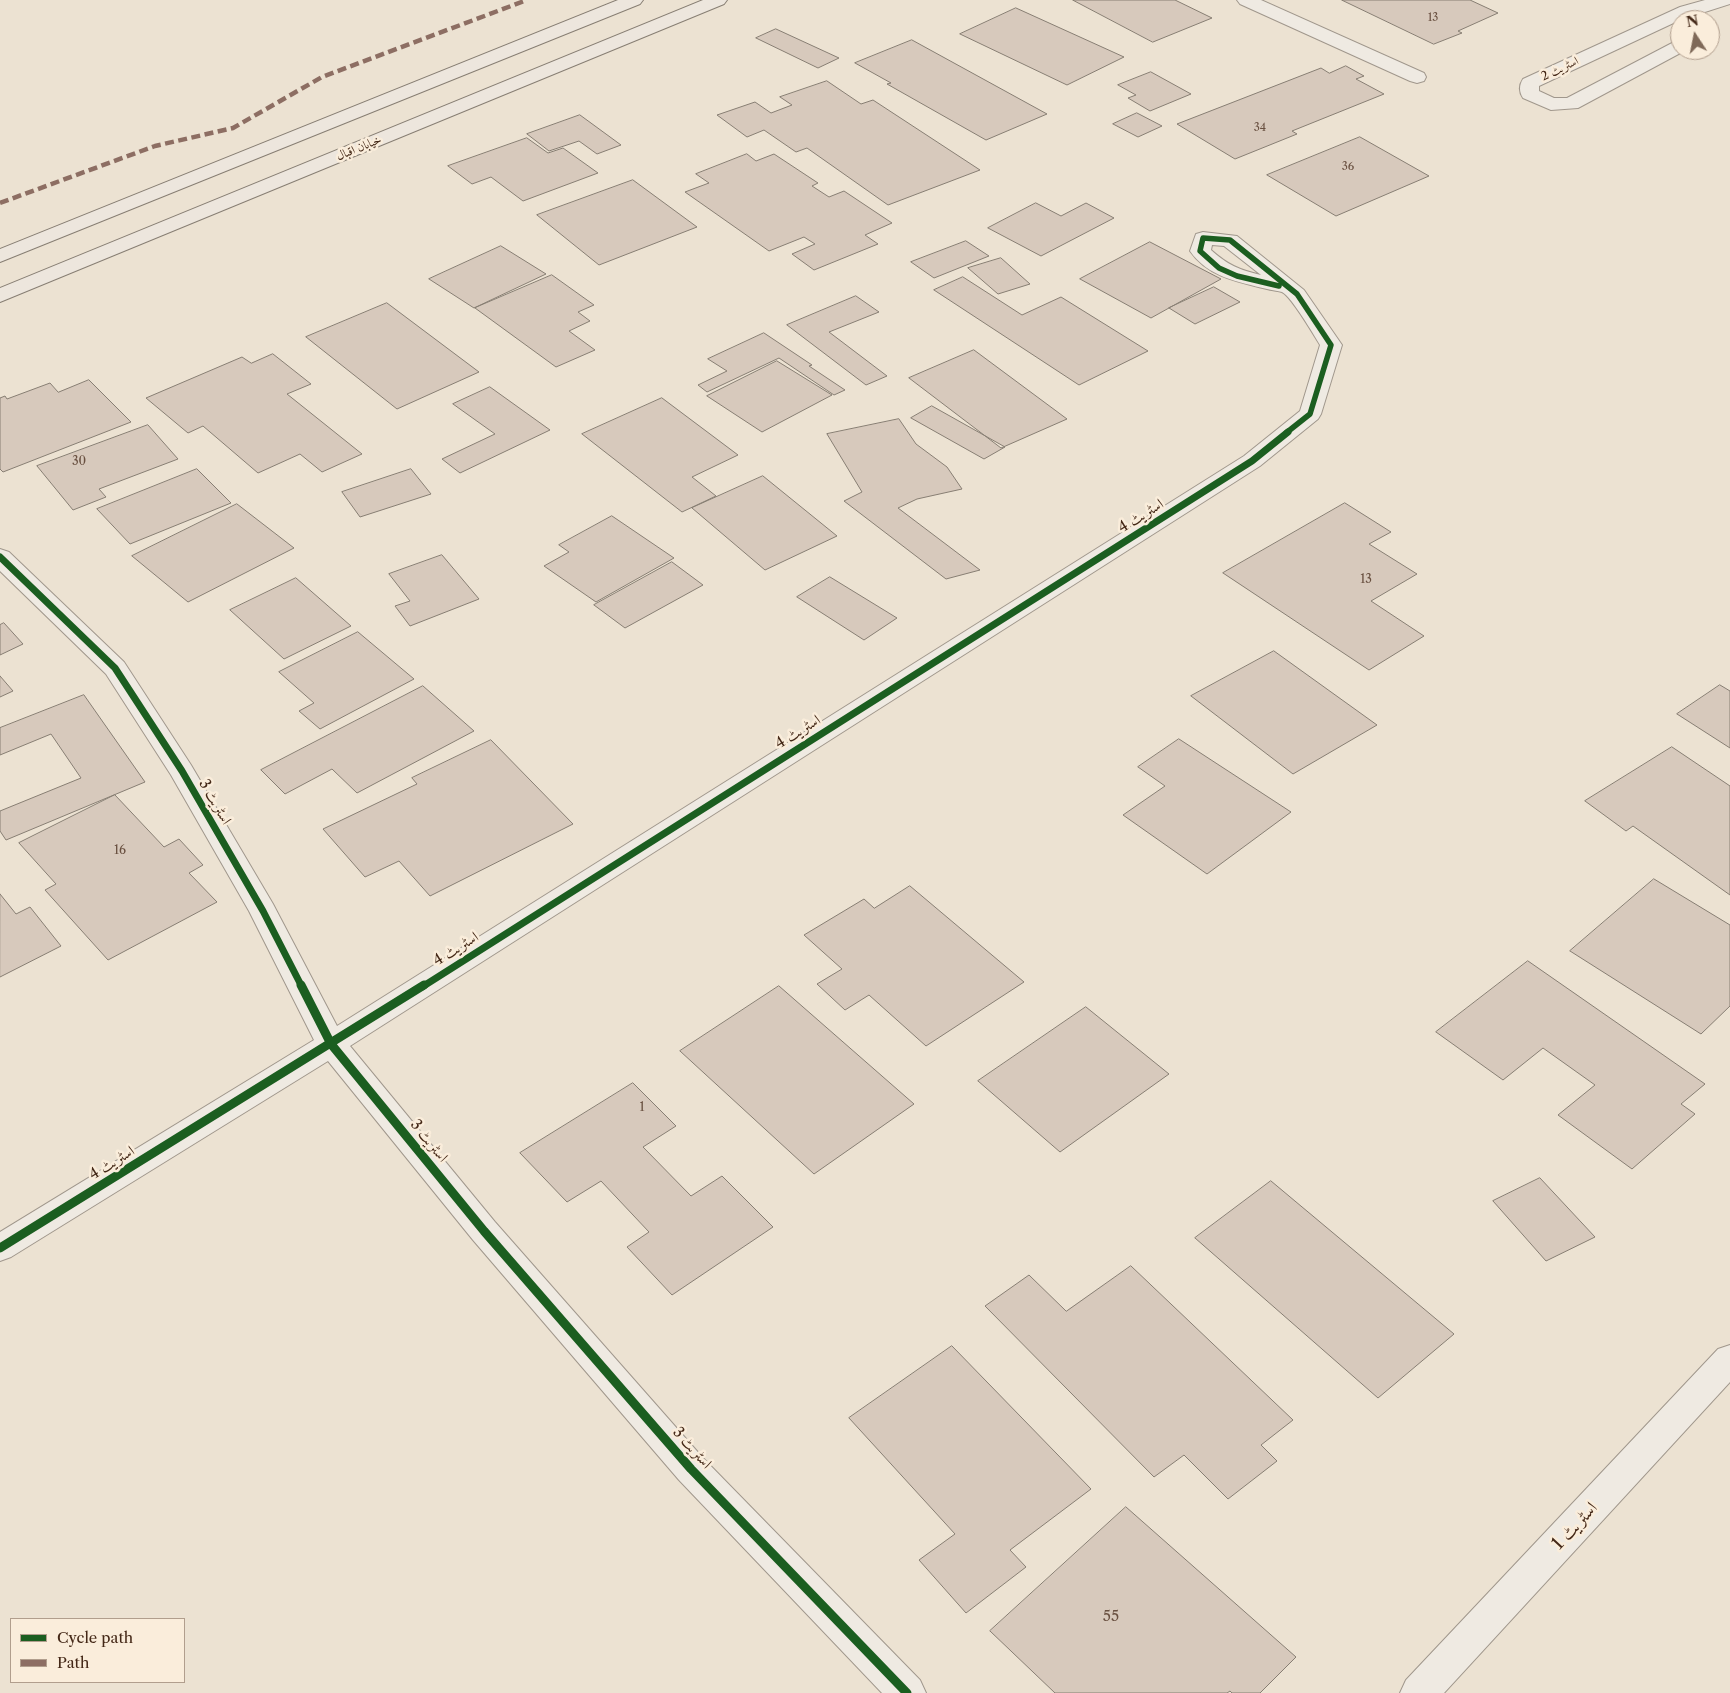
<!DOCTYPE html>
<html>
<head>
<meta charset="utf-8">
<style>
  body { margin:0 }
  #map { position:relative; width:1730px; height:1693px; overflow:hidden; background:#ece2d2; font-family:"Libre Caslon Text",serif }
  canvas { display:block }
  .legend { position:absolute; left:10px; top:1618px; width:175px; height:65px; box-sizing:border-box; background:#faeddb; border:1px solid #b19e8d; margin:0; padding:6px 9px; list-style:none; font-size:15px; color:#442817 }
  .legend li { display:flex; align-items:center; gap:10px; height:25px }
  .legend b { width:25px; border:1px solid #b19e8d }
  .north { position:absolute; left:1670px; top:10px; width:50px; height:50px; box-sizing:border-box; background:#faeddb; border:1px solid #b19e8d; border-radius:50%; rotate:349deg; font-size:14px; font-weight:700; line-height:20px; text-align:center; color:#442817 }
  .north::after { content:''; display:block; margin:auto; width:18px; height:22px; background:#7f6958; clip-path:polygon(50% 0,100% 100%,50% 72%,0 100%) }
</style>
</head>
<body>
<div id="map">
<canvas width="1730" height="1693"></canvas>
<ul class="legend">
<li><b style="height:6px;background:#1b5e20"></b>Cycle path</li>
<li><b style="height:6px;background:#8d6e63"></b>Path</li>
</ul>
<div class="north">N</div>
</div>
<script>
const ctx = document.querySelector('canvas').getContext('2d');
ctx.lineJoin = 'round';
function paint(path, color) {
  ctx.fillStyle = color;
  ctx.fill(path, 'evenodd');
}
function strokePath(path, color, width, dash) {
  ctx.strokeStyle = color;
  ctx.lineWidth = width;
  ctx.lineCap = dash ? 'butt' : 'round';
  ctx.setLineDash(dash || []);
  ctx.stroke(path);
}
function drawText(font, color, halo, rows, align = 'center') {
  ctx.font = font + ' "Libre Caslon Text",Amiri,serif';
  ctx.lineWidth = 5;
  ctx.setLineDash([]);
  ctx.textBaseline = 'middle';
  ctx.strokeStyle = halo;
  ctx.fillStyle = color;
  for (const [text, x, y, turn = 0] of rows) {
    ctx.save();
    ctx.translate(x, y);
    ctx.rotate((+turn || 0) * Math.PI / 180);
    ctx.textAlign = isNaN(turn) ? turn : align;
    if (halo) ctx.strokeText(text, 0, 0);
    ctx.fillText(text, 0, 0);
    ctx.restore();
  }
}
const building = new Path2D(`
  M1073 0H1175L1212 18 1153 42Z
  M1342 0H1470L1498 13 1458 31 1462 33 1434 44Z
  M1016 8 1124 57 1067 85 960 34Z
  M776 29 839 58 818 68 756 38Z
  M912 40 1047 114 986 140 887 84 891 83 855 63Z
  M1346 66 1364 76 1356 79 1384 94 1292 131 1297 134 1235 159 1177 124 1321 68 1329 73Z
  M1151 72 1191 94 1150 111 1128 98 1136 95 1118 85Z
  M827 81 861 104 873 100 980 170 888 205 807 148 796 152 764 130 747 137 717 115 755 102 771 113 792 105 780 97Z
  M1137 113 1162 126 1138 137 1113 124Z
  M580 115 621 145 597 154 579 141 549 151 527 134Z
  M1360 137 1429 176 1336 216 1267 175Z
  M527 138 548 153 563 148 598 173 523 201 491 177 472 184 448 166Z
  M747 154 756 161 774 154 818 183 812 186 829 197 844 191 892 223 865 235 878 244 814 270 792 254 815 244 804 237 769 251 685 192 709 183 696 174Z
  M633 180 697 227 599 265 537 215Z
  M1036 203 1061 216 1086 203 1114 218 1041 256 988 228Z
  M966 241 989 256 934 278 911 262Z
  M1150 242 1221 279 1151 318 1080 279Z
  M501 246 546 274 474 308 429 279Z
  M1001 258 1030 284 998 294 968 268Z
  M552 275 594 305 578 312 590 321 569 331 595 350 556 367 475 308Z
  M963 277 1022 315 1061 297 1148 351 1079 385 934 290Z
  M1214 287 1240 302 1195 324 1169 308Z
  M856 296 879 312 829 332 887 376 866 385 787 325Z
  M387 303 479 372 397 409 306 337Z
  M764 333 812 365 809 366 845 390 834 395 779 358 707 392 698 385 727 371 708 359Z
  M974 350 1067 419 1001 448 909 378Z
  M273 354 311 384 287 394 362 454 322 472 300 454 258 473 203 426 188 433 146 398 242 357 251 363Z
  M777 361 832 395 762 432 707 396Z
  M89 380 131 422 3 472 0 469V398L5 396 7 399 50 383 58 392Z
  M490 387 550 430 460 473 442 459 495 434 453 404Z
  M662 398 738 455 692 477 716 496 682 512 582 434Z
  M932 406 1005 447 984 459 911 418Z
  M899 419 916 444 947 467 962 489 917 499 898 508 980 570 946 579 844 501 862 492 827 434Z
  M148 425 178 459 99 489 106 497 73 510 37 466Z
  M197 469 231 503 130 544 97 509Z
  M411 469 431 494 360 517 342 492Z
  M763 476 837 536 765 570 692 508Z
  M1345 503 1391 532 1369 544 1417 574 1371 601 1424 636 1369 670 1223 573Z
  M237 504 294 548 188 602 132 556Z
  M612 516 674 558 596 602 544 566 569 552 559 545Z
  M442 555 479 599 410 626 395 606 410 601 389 574Z
  M672 562 703 585 625 628 594 605Z
  M830 577 897 618 864 640 797 597Z
  M296 578 351 626 284 659 230 610Z
  M4 623 23 644 0 655V625Z
  M358 632 414 679 320 729 299 711 314 703 279 672Z
  M1274 651 1377 725 1293 774 1191 696Z
  M0 676 13 691 0 697Z
  M1720 685 1730 691V748L1677 714Z
  M423 686 474 731 357 793 332 769 285 794 261 770Z
  M84 695 145 782 6 840 0 831V811L81 778 51 734 0 755V728Z
  M1179 739 1291 812 1207 874 1123 815 1165 786 1138 767Z
  M491 740 573 824 430 896 399 861 365 877 323 829 417 784 412 778Z
  M1672 747 1730 786V895L1633 826 1626 831 1585 801Z
  M115 795 164 847 179 839 203 865 189 873 217 902 108 960 45 890 56 884 19 843Z
  M1654 879 1730 925V1006L1701 1034 1570 951Z
  M910 886 1024 982 926 1046 869 995 845 1010 817 984 842 969 804 935 864 899 874 908Z
  M0 894 16 914 30 907 61 946 0 977Z
  M1528 961 1705 1084 1681 1104 1695 1114 1632 1169 1558 1115 1595 1085 1543 1048 1503 1080 1436 1032Z
  M779 986 914 1104 814 1174 680 1051Z
  M1086 1007 1169 1074 1060 1152 978 1081Z
  M633 1083 676 1126 643 1147 691 1196 722 1176 773 1227 672 1295 627 1247 649 1232 601 1181 567 1202 520 1153Z
  M1540 1178 1595 1237 1546 1261 1493 1201Z
  M1271 1181 1454 1334 1378 1398 1195 1238Z
  M1131 1266 1293 1420 1261 1445 1277 1461 1228 1499 1184 1455 1154 1477 985 1306 1029 1275 1066 1311Z
  M952 1346 1091 1489 1010 1550 1026 1567 966 1613 919 1560 955 1534 849 1418Z
  M1126 1507 1296 1657 1260 1693H1232L1230 1691 1227 1693H1055L990 1631Z`);
paint(building, '#d7c9bc');
strokePath(building, '#877e73', 1);
const minor = new Path2D(`
  M1237 0H1261L1424 73 1426 77 1424 81 1417 83 1410 81 1240 4Z
  M1705 0H1730V4L1680 20 1539 86V91L1554 98H1567L1674 42 1680 40V50H1686L1578 108 1551 110 1523 98C1519 92 1519 85 1523 79L1680 7Z
  M1203 232 1237 236 1304 290 1342 345 1321 414 1318 419 1260 466 350 1046 495 1222 703 1458 920 1680 926 1693H882L679 1480 473 1240 328 1061 11 1257 0 1261V1232L314 1040 249 911 171 775 106 674 0 571V549L9 552 124 662 191 765 273 904 337 1026 1244 456 1300 411 1320 345C1314 335 1291 296 1282 292 1278 291 1271 290 1267 289 1238 282 1208 277 1190 251L1196 234ZM1212 245 1224 246 1261 275C1239 270 1228 265 1211 250Z
  M1730 1345V1382L1444 1693H1400L1406 1680 1718 1349Z`);
const primary = new Path2D(`
  M618 0H643L640 4 0 262V249Z
  M703 0H727L724 4 0 302V288Z`);
strokePath(minor, '#a0978c', 2);
strokePath(primary, '#877e73', 2);
paint(minor, '#efeae2');
paint(primary, '#ede6dd');
strokePath(new Path2D(`
  M0 203 155 146 233 128 322 77 527 0`), '#8d6e63', 4.5, [9, 4.5]);
strokePath(new Path2D(`
  M1279 286 1237 276 1219 268 1200 251 1203 238 1230 240 1297 294 1331 345 1310 414 1286 433`), '#1b5e20', 5.5);
strokePath(new Path2D(`
  M0 557 115 668 182 771 263 911 302 987
  M422 987 1252 461 1288 432`), '#1b5e20', 7);
strokePath(new Path2D(`
  M301 985 331 1044 484 1231 691 1469 907 1693
  M0 1248 424 985`), '#1b5e20', 9);
drawText('11px', '#695040', null, [
  ["13",1433,18],
  ["34",1260,128],
  ["36",1348,167]
]);
drawText('12px', '#442817', '#faeddb', [
  ["اسٹریٹ 2",1560,69,-26],
  ["خیابان اقبال",359,148,-22]
]);
drawText('12px', '#695040', null, [
  ["30",79,462],
  ["13",1366,580],
  ["16",120,851],
  ["1",642,1108]
]);
drawText('15px', '#442817', '#faeddb', [
  ["اسٹریٹ 4",1141,516,-32],
  ["اسٹریٹ 4",798,732,-32],
  ["اسٹریٹ 3",215,802,60],
  ["اسٹریٹ 4",456,949,-32],
  ["اسٹریٹ 3",429,1141,51],
  ["اسٹریٹ 4",112,1163,-32],
  ["اسٹریٹ 3",692,1448,48]
]);
drawText('15px', '#695040', null, [
  ["55",1111,1617]
]);
drawText('18px', '#442817', '#faeddb', [
  ["اسٹریٹ 1",1575,1526,-47]
]);
</script>
</body>
</html>
